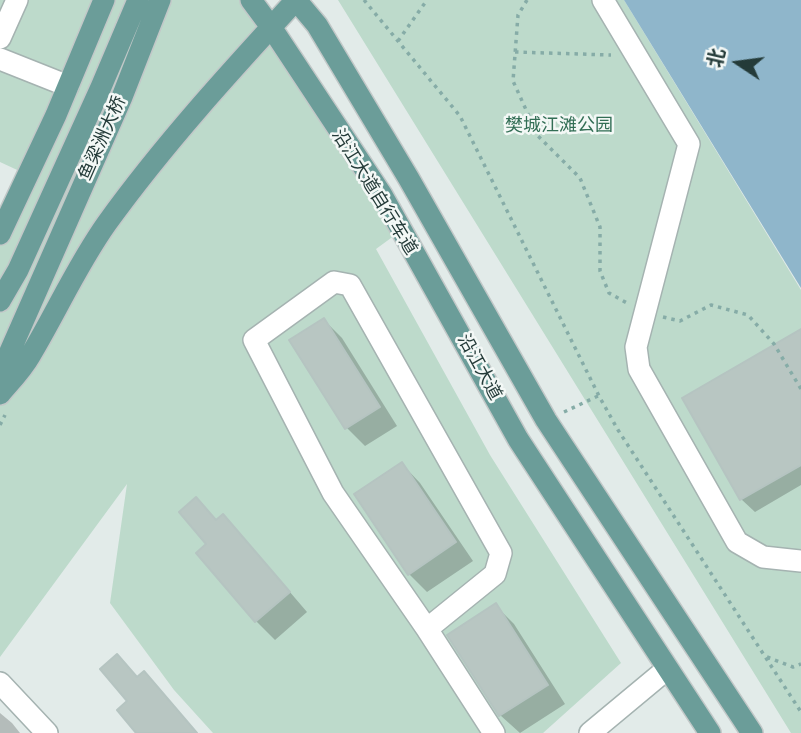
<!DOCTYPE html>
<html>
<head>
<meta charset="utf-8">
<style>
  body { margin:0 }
  #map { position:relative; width:801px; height:733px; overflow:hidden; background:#e2ebe9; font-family:Overpass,"Noto Sans SC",sans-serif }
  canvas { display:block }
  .north { position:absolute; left:703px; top:28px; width:70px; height:70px; -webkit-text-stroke:5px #f3f8f6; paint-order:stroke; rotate:283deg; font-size:19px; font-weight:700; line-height:28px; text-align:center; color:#243b39 }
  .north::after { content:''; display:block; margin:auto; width:24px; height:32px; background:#243b39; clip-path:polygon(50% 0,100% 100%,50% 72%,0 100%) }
</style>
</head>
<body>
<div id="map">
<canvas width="801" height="733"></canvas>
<div class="north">北</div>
</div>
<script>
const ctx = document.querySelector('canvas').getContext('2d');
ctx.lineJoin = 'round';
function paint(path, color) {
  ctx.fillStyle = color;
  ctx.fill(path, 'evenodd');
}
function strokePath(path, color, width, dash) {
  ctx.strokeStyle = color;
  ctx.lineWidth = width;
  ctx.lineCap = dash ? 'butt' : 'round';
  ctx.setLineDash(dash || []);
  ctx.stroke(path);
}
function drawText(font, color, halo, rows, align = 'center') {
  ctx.font = font + ' Overpass,"Noto Sans SC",sans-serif';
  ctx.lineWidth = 5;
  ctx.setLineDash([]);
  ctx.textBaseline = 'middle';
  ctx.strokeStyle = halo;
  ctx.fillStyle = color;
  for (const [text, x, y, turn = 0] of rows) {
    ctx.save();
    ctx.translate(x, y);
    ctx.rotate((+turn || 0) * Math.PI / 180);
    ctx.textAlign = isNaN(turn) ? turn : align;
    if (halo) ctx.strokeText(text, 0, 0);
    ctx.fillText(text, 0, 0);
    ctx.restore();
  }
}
paint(new Path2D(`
  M0 0H251L402 230 376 249 490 455 621 663 543 733H213L174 690 110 603 127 484 0 657V234L28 175 0 162Z
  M338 0H624L801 290V733H791Z`), '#bddacb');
paint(new Path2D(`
  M624 0H801V288Z`), '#8fb6cb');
paint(new Path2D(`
  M324 320 342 338 397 426 365 446 347 428Z
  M801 331V485L755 512 741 499Z
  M402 464 420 483 473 561 427 592 409 574Z
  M196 499 217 521 223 517 241 535 307 612 275 640 256 621 198 553 208 544Z
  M495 605 514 624 565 704 520 733 500 715 449 635Z
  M0 713 12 723 20 733H0Z`), '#0003');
const building = new Path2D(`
  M324 318 380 407 345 429 289 340Z
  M801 329V465L740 500 682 398Z
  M402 462 456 542 408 575 354 494Z
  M196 497 216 520 223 514 290 592 255 622 196 553 206 544 179 512Z
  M496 603 548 685 499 716 447 635Z
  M117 654 137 677 144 671 197 733H136L117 710 127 701 100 669Z`);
paint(building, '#b8c6c2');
strokePath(building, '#b5c4c1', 2);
const minor = new Path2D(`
  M603 0 689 144 636 347 639 369 737 542 763 557 801 561
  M0 38 17 0
  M0 59 68 86
  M427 629 495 574 501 553 350 285 334 282 254 340 333 493 427 629 494 733
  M0 683 47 733
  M590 733 667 669`);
const major = new Path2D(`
  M251 0 271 27 382 195 518 439 710 733
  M296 0 317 25 409 179 546 420 752 733
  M0 234 56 115 104 0
  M0 301 18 270 101 87 138 0
  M0 374 122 97 160 0
  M0 394C10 382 22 370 30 356 56 313 77 265 107 223 164 144 230 72 296 0`);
strokePath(minor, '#a5b3b1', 24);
strokePath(major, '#c2c8c8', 24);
strokePath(new Path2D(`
  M364 0 460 116 599 396 618 430 801 712
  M527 0 518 15 513 81 538 136 580 178 600 227V271L609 293 627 303
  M398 41 427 0
  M515 52 611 55
  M663 317 680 321 711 305 748 315 774 344 801 389
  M564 412 598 396
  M0 425 5 415
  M767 657 793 667 801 664`), '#86aca7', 3.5, [3.5, 5]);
strokePath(minor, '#fff', 21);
strokePath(major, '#6b9d99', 21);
drawText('18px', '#326e55', '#f3f8f6', [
  ["樊城江滩公园",559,127]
]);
drawText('18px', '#243b39', '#f3f8f6', [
  ["鱼梁洲大桥",104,139,-66],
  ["沿江大道自行车道",373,193,58],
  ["沿江大道",478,368,61]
]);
</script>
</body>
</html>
